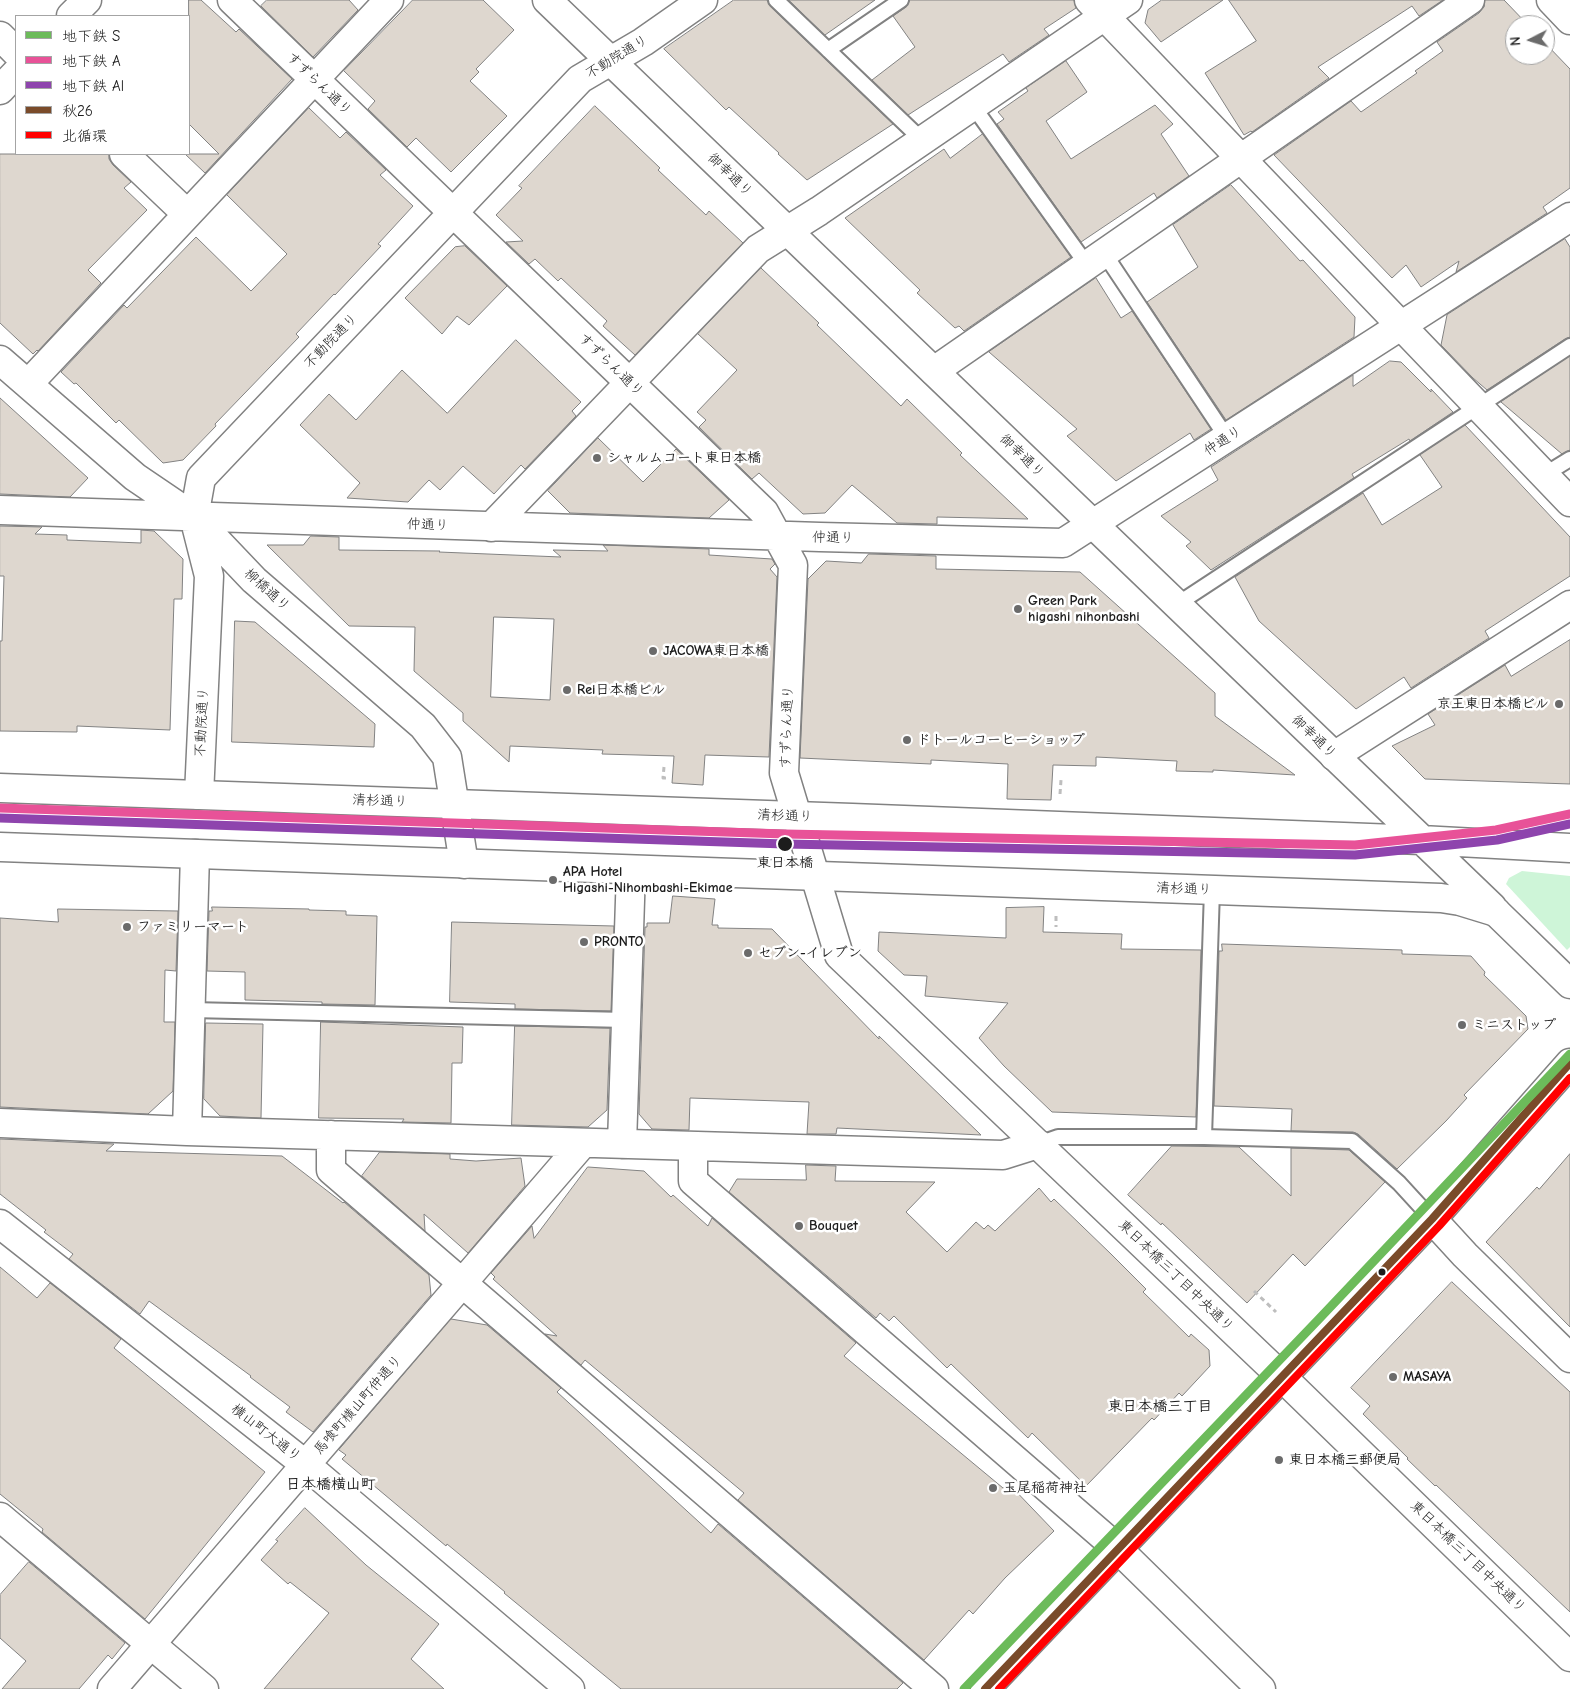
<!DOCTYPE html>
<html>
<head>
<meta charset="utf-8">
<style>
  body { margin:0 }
  #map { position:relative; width:1570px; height:1689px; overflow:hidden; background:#fff; font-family:"Comic Neue","Klee One",sans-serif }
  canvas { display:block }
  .legend { position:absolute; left:15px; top:15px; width:175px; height:140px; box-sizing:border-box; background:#fff; border:1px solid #a4a4a4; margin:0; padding:6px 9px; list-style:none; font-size:15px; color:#1c1c1c }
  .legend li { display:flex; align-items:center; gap:10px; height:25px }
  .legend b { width:25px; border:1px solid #a4a4a4 }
  .north { position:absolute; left:1505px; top:15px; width:50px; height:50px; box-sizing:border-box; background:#fff; border:1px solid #a4a4a4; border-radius:50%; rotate:265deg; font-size:14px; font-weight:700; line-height:20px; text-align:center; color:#1c1c1c }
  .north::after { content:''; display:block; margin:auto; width:18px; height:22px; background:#6b6b6b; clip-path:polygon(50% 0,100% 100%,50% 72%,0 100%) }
</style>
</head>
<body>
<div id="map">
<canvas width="1570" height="1689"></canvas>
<ul class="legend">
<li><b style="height:6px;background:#6cbb5a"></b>地下鉄 S</li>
<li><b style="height:6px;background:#e85298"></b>地下鉄 A</li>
<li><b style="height:6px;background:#8e44ad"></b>地下鉄 Al</li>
<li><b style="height:6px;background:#7a4b2a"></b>秋26</li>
<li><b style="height:6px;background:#f00"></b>北循環</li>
</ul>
<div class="north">N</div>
</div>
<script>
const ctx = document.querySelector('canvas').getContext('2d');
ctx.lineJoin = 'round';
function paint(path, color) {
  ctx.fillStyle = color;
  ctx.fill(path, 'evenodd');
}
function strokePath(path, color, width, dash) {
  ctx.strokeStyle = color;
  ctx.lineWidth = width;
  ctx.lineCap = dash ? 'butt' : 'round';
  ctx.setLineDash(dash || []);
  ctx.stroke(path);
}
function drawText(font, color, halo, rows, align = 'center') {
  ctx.font = font + ' "Comic Neue","Klee One",sans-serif';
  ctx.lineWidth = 5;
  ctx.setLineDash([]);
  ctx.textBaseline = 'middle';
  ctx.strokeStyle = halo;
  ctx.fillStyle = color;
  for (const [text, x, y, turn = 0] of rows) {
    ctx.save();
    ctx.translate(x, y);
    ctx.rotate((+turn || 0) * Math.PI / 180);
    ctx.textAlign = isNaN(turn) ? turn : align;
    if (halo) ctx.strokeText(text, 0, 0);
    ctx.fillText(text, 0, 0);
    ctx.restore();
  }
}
paint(new Path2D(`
  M1522 871 1570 876V947L1567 950 1506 884 1509 878Z`), '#cef5d8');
const building = new Path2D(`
  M189 0H201L236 32 239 29 292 79 205 173 185 154H219L189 124Z
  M267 0H349L358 10 313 57 261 6Z
  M413 0H483L514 30 476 69 479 72 470 81 507 116 451 172 416 138 407 147 368 109 375 101 344 71Z
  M734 0H767L770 6 893 124 807 180 778 154 779 153 729 107 726 110 664 49Z
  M789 0H875L825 35Z
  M910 0H1074L1076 8 1044 29 1049 35 1009 62 1003 54 908 115 872 80 915 47 893 16 906 7Z
  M1162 0H1223L1161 42 1145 23 1148 10Z
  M1229 0H1443L1419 16 1412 6 1318 67 1329 78 1252 132 1251 131 1244 135 1205 73 1256 41Z
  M1485 0H1504L1528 25H1515V55H1545V43L1570 69V188L1543 207 1547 213 1456 272 1459 261 1421 287 1406 265 1392 278 1274 155 1351 101 1361 112 1417 73 1415 71 1443 51 1437 42 1479 13 1484 7Z
  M1066 61 1087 92 1046 121 1071 159 1155 105 1173 124 1161 134 1189 176 1157 198 1154 193 1081 242 997 124 1004 119 998 112 1028 91 1026 88Z
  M595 106 660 168 658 170 706 215 709 211 743 243 635 355 603 326 607 321 561 278 558 281 535 259 529 264 506 242 523 241 496 215 522 188 519 186Z
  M309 108 340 138 346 132 386 170 380 175 413 206 378 244 381 246 335 295 334 294 296 334 299 337 215 424 216 426 183 460 163 463 119 420 116 423 76 383 74 384 61 372 124 305 127 308 196 237 251 291 287 254 227 195Z
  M983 134 1071 257 964 331 959 326 955 328 917 293 920 290 845 218 944 149 950 158Z
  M0 154H109V159L113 165 131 182 124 188 147 210 88 270 101 283 38 351 37 350 33 354 0 323Z
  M1231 185 1300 261 1303 260 1355 317 1354 337 1226 420 1147 302 1198 267 1173 225Z
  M1565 239 1570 247V337L1565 339 1487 390 1473 378 1441 345 1447 315Z
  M465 246 507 286 469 325 457 316 442 334 405 298 455 247Z
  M761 268 819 323 817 325 901 406 907 399 962 453 960 455 1028 519 937 517V524L897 523 852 485 825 513 803 514 759 473 752 479 699 427 706 420 697 412 737 370 698 334Z
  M1096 278 1121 318 1132 311 1211 429 1194 440 1190 433 1116 481 1067 436 1077 429 989 352Z
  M516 340 581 402 572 411 576 416 525 469 521 465 494 494 463 466 440 490 429 480 408 502 347 498 360 483 300 425 329 394 356 420 402 370 447 413Z
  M1570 356V450L1562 454 1501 402Z
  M1390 361 1401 362 1431 392V389L1453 412 1410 441 1409 439 1352 474 1354 478 1211 570 1186 546 1191 542 1161 516 1218 480 1211 467 1353 375V386Z
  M0 398 88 478 70 497 0 494Z
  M1465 425 1570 537V576L1485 631 1489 638 1411 688 1404 677 1356 709 1259 621 1235 577 1363 493 1382 525 1442 487 1420 455Z
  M598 438 643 482 676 449 729 500 709 518 570 513 548 491Z
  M0 526 42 527 35 534 67 535V540L141 543V530L154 531 183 559 182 599H174L170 730 77 726V732L0 731V641H2L4 576H0Z
  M311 536 339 537V550L440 551 439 552 561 557 553 550 608 551 603 545 709 549V555L772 559 775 564 770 569 777 577 769 757 705 755 703 785 672 783 674 756 602 754 603 750 510 746 509 762 463 721V713L414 671 415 627 349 626 267 545H303ZM494 617 554 619 550 700 491 697Z
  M869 554 936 556V569L1080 572 1215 693V716L1295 775 1213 770V772L1176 771 1177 761 1096 757V766L1053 765 1051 800 1007 799 1008 764 931 760V764L800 758 808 579 826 561 861 563Z
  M235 621 255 622 375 724 374 747 232 742Z
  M1570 640V784L1425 779 1392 746 1435 725 1428 714 1505 665 1511 676Z
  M673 896 715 899 712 925H718V928L772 929 879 1039V1036L981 1135 837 1128 836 1134H807L809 1102 690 1098 689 1130 652 1129 639 1114 645 927H647V923H669Z
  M212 907 309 909V910L346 911V915L377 916 375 1005 322 1004V1002L245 1000V972L207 971 209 911H212Z
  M1044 907 1043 932 1122 934 1121 949 1201 950 1196 1117 1052 1112 1004 1066 979 1038 1008 1003 925 996 927 976 904 975 878 951 879 932 1006 938V908Z
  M58 909 178 911 176 971 165 970 164 1022H175L173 1091 148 1114 0 1107V918L58 922Z
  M452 922 614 926 611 1011 515 1009V1004L450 1002Z
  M1222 944 1402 950V954L1471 956 1485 972 1484 975 1526 1016 1528 1029 1464 1095 1467 1098 1446 1121 1397 1169 1358 1134 1353 1132 1291 1131 1292 1109 1214 1106 1219 951H1222Z
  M321 1022 463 1027 462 1063H452L451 1123 402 1122 404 1119 319 1118Z
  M206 1023 263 1024 261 1118 220 1116 204 1099Z
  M515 1026 610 1028 607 1110 588 1127 512 1125Z
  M0 1139 114 1144 106 1151 282 1156 343 1203 344 1202 429 1275 431 1295 313 1432 286 1412 290 1407 250 1377 251 1376 149 1301 140 1314 69 1259 73 1254 44 1232 46 1230 0 1194Z
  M1172 1146 1239 1147 1291 1196V1148L1349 1150 1385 1182 1305 1266 1293 1254 1247 1303 1162 1223 1161 1225 1128 1195Z
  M380 1152 450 1154V1159L476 1161 521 1158 525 1186 468 1253 424 1214 425 1231 362 1176Z
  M1570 1154V1327L1486 1242 1537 1187 1539 1189Z
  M806 1165 836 1166 835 1181 935 1182 906 1212 947 1252 976 1222 984 1229 988 1225 995 1231 1039 1188 1051 1202 1054 1199 1111 1254 1146 1289 1143 1292 1189 1337 1191 1334 1209 1350 1210 1366 1182 1396 1179 1393 1154 1420 1152 1418 1086 1486 1032 1433 1028 1438 951 1364 947 1368 894 1316 889 1321 880 1313 876 1318 729 1192 737 1179 806 1180Z
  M588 1167 644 1171 671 1197 673 1195 708 1226 712 1218 856 1343 844 1356 1003 1488 1008 1483 1054 1531 1005 1578 973 1614 969 1610 924 1660 738 1500 744 1493 585 1360 581 1365 545 1334 557 1336 493 1279 495 1277 491 1273 532 1226 534 1238Z
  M0 1267 37 1298 50 1283 121 1339 114 1348 265 1472 145 1619 42 1532 43 1529 0 1494Z
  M1452 1282 1570 1392V1612L1436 1485 1435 1486 1407 1459 1408 1458 1363 1414 1370 1406 1351 1388Z
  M451 1319 487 1325 561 1388 557 1392 711 1533 718 1524 903 1683 897 1689H621L504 1593 505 1592 447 1544 446 1546 342 1459 346 1455 339 1450Z
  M305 1508 366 1565 439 1624 411 1659 444 1689H264L329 1613 290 1582 288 1584 261 1560 278 1541 276 1540Z
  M29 1562 125 1643 112 1659 108 1655 79 1689H2L26 1661 0 1638V1595Z`);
paint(building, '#ded7cf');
strokePath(building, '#828282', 1);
const lane = new Path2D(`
  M776 0 922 140
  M828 50 901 0
  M973 106 1087 265
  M1104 253 1227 438
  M1544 475 1570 459
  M1176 605 1570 346
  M191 1010 626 1020
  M1204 1137 1212 890
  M1038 1144 1058 1137H1204L1352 1141 1399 1183 1432 1219`);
const street = new Path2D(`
  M232 0 764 512 793 565 784 773 839 955 1283 1378 1570 1657
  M1089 0 1570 502
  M1551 0 1570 20
  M71 16 87 0
  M0 36 16 52
  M0 90 16 73
  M124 154 187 214
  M0 360 135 477 194 517 254 580 423 726 447 757 464 864
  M934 371 1470 0
  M28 384 389 0
  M0 510 820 537 1063 543 1570 217
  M491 527 758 249 819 211 1128 0
  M1334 756 1570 605
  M199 795 209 576 194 517 201 478 580 79 643 42 703 0
  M1496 912 1570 984
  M0 1123 187 1131 1003 1155 1038 1144
  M187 1131 195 854
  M331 1135V1170L934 1689
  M622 1144 631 870
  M693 1146V1181L1118 1549 1261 1689
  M1432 1219 1465 1255 1570 1358
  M0 1224 306 1465 570 1689
  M0 1517 204 1689
  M112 1689 583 1143`);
const secondary = new Path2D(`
  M547 0 1492 907
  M0 788 852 818 1421 840 1570 848
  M0 847 1441 898 1460 901 1496 912
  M985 1689 1432 1219 1570 1063`);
strokePath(lane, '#828282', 18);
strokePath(street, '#828282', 31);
strokePath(secondary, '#828282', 31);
strokePath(new Path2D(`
  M664 767 663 778H666
  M1060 794 1061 780
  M1056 916V927
  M1254 1291 1276 1312`), '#bebebe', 3, [5, 4]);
strokePath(lane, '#fff', 14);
strokePath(street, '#fff', 28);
strokePath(secondary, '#fff', 28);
strokePath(new Path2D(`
  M985 1689 1432 1219 1570 1063`), '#7a4b2a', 8);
strokePath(new Path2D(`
  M999 1689 1439 1226 1570 1078`), '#f00', 8);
strokePath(new Path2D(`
  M964 1689 1318 1320 1570 1054`), '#6cbb5a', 9);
strokePath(new Path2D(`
  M0 808 785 834 1355 845 1496 830 1570 814`), '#e85298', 9);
strokePath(new Path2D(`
  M0 818 785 844 1355 855 1497 840 1570 824`), '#8e44ad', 9);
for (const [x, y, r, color] of [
  [597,458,5,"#6b6b6b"],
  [1018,609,5,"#6b6b6b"],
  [653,651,5,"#6b6b6b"],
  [567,690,5,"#6b6b6b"],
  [1559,704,5,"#6b6b6b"],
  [907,740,5,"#6b6b6b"],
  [785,844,8,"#1c1c1c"],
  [553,880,5,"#6b6b6b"],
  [127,927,5,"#6b6b6b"],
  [584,942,5,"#6b6b6b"],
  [748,953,5,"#6b6b6b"],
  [1462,1025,5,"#6b6b6b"],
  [799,1226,5,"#6b6b6b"],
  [1382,1272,4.5,"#1c1c1c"],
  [1393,1377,5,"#6b6b6b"],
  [1279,1460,5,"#6b6b6b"],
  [993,1488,5,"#6b6b6b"]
]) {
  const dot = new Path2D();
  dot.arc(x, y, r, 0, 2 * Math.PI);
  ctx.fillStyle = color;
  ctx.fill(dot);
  strokePath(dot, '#fff', 2);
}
drawText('14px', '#1c1c1c', '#fff', [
  ["不動院通り",617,57,-31],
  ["すずらん通り",319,84,44],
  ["御幸通り",730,175,44],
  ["不動院通り",331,341,-46],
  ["すずらん通り",611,365,44],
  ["仲通り",1223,441,-33],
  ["御幸通り",1022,456,44],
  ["仲通り",428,525,2],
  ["仲通り",833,538,1],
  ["柳橋通り",267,590,42],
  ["不動院通り",202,722,-87],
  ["すずらん通り",787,727,-88],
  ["御幸通り",1314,737,44],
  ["清杉通り",380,801,2],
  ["清杉通り",785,816,2],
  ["清杉通り",1184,889,2],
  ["東日本橋三丁目中央通り",1176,1276,44],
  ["馬喰町横山町仲通り",358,1405,-49],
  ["横山町大通り",266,1433,38],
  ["東日本橋三丁目中央通り",1468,1557,44]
]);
drawText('bold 14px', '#1c1c1c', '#fff', [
  ["シャルムコート東日本橋",607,458],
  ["Green Park",1028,601],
  ["higashi nihonbashi",1028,617],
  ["JACOWA東日本橋",663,651],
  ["Rei日本橋ビル",577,690],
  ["京王東日本橋ビル",1549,704,"right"],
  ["ドトールコーヒーショップ",917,740],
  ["APA Hotel",563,872],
  ["Higashi-Nihombashi-Ekimae",563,888],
  ["ファミリーマート",137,927],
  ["PRONTO",594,942],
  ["セブン-イレブン",758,953],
  ["ミニストップ",1472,1025],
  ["Bouquet",809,1226],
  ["MASAYA",1403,1377],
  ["東日本橋三郵便局",1289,1460],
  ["玉尾稲荷神社",1003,1488]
], 'left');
drawText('bold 14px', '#1c1c1c', '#fff', [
  ["東日本橋",785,863]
]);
drawText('bold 15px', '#1c1c1c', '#fff', [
  ["東日本橋三丁目",1160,1407],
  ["日本橋横山町",331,1485]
]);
</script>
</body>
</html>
